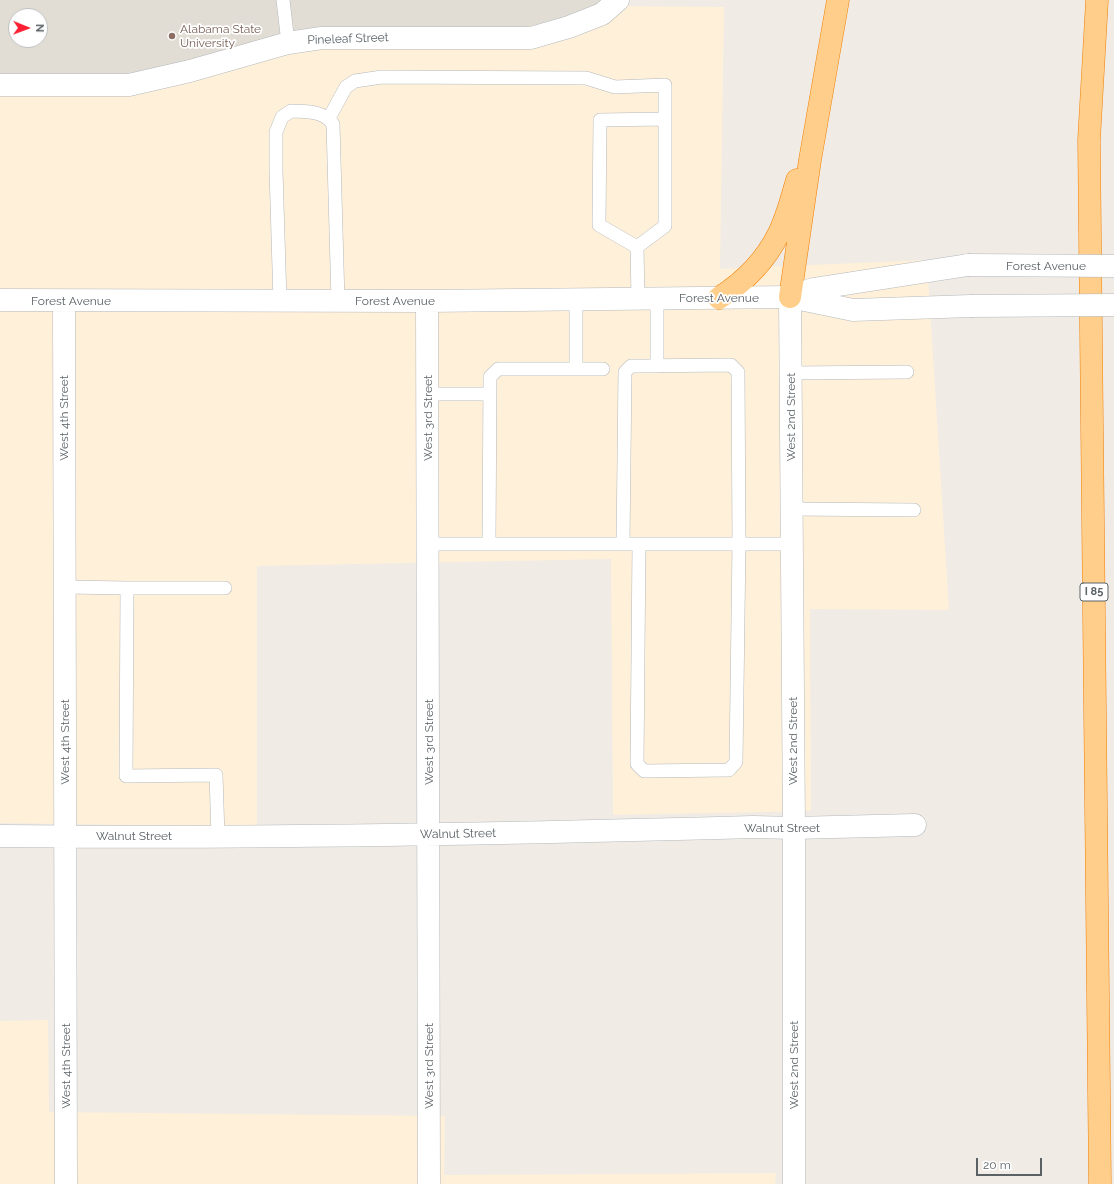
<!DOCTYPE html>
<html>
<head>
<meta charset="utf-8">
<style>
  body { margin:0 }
  #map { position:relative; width:1114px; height:1184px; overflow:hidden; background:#f0ebe4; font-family:Raleway,sans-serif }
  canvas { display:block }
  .north { position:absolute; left:8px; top:8px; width:40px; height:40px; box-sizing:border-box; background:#fff; border:1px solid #bdc0c2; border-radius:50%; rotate:91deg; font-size:11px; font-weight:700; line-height:16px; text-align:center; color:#5b6266 }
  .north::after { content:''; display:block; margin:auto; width:14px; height:18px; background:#fc1e32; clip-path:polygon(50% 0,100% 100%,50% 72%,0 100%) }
  .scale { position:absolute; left:976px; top:1158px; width:66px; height:18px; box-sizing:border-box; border:2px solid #5b6266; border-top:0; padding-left:5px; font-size:12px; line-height:14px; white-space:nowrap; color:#5b6266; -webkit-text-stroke:3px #fff; paint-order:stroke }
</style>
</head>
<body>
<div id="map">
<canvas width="1114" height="1184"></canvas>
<div class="north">N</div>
<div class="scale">20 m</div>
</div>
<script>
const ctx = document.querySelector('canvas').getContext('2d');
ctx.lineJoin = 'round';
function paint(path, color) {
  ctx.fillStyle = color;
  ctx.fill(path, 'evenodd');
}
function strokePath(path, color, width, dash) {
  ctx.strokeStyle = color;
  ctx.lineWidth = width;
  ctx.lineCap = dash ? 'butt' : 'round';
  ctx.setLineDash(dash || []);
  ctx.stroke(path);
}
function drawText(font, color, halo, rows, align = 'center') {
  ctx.font = font + ' Raleway,sans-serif';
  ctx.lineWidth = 3.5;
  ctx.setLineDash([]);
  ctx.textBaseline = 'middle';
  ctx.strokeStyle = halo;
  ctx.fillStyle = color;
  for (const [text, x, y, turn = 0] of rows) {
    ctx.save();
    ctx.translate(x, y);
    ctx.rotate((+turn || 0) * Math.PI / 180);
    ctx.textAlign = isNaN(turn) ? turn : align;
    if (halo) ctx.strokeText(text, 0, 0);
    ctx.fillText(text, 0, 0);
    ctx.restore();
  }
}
paint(new Path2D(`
  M599 6 724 7 720 269 927 260 949 610 810 609 811 811 613 815 611 559 257 566V827L0 823V76Z
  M48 1020 49 1112 445 1116 444 1175 776 1173 775 1184H0V1021Z`), '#fff0d9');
paint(new Path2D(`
  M0 0H606L599 6 554 21 515 29 326 31 134 74 0 76ZM16 16H40V40H16Z`), '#e2ddd4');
const service = new Path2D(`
  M283 0 288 43
  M329 118 346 87 355 81 382 77 586 78 615 87 665 85V226L637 247 638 299
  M637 247 599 225 600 120 665 119
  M280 301 276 171V132L282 117 291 111C306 112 323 110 333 124L338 301
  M657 366V299
  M576 369H603
  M790 373 907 372
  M428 394H490
  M791 509 914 510
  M428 544H792
  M489 544 490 377 498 369H576V299
  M623 544 625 372 631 366 731 365 738 372 739 544 736 762 729 770 644 771 637 764 639 544
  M65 587 127 588 126 776 216 775 218 836
  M127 588H225`);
const minor = new Path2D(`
  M0 85H129L190 71 288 43 322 38H531L569 27 602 14 618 0
  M0 300 427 301 790 297
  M64 301 66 1184
  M427 301 429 1184
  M0 836C251 839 502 834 753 827L794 828 915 825`);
const tertiary = new Path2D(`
  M793 296 813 289 968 265
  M790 297 794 828V1184
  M790 297 853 310 971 306`);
const motorway = new Path2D(`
  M1097 0 1089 140 1100 1184
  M790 297 810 160 838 0
  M719 298C744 282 766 260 779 233 787 217 792 197 797 180`);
strokePath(service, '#b4b8bc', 14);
strokePath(minor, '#b4b8bc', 23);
strokePath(tertiary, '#b4b8bc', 23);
strokePath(motorway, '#f37e00', 23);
strokePath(service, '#fff', 13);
strokePath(minor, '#fff', 22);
strokePath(tertiary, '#fff', 22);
strokePath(motorway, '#ffce8b', 22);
const tertiaryBridge = new Path2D(`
  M968 265 1114 266
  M971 306 1114 305`);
strokePath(tertiaryBridge, '#b4b8bc', 23, []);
strokePath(tertiaryBridge, '#fff', 22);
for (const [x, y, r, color] of [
  [172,36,4,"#8d6e63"]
]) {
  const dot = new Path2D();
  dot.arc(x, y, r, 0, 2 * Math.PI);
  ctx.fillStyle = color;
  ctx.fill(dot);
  strokePath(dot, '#fff', 1.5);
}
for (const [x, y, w] of [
  [1094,592,28]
]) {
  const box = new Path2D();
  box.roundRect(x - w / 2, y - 9, w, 18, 3);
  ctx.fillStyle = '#fff';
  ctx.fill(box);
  strokePath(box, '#5b6266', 1);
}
drawText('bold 11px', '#5b6266', null, [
  ["I 85",1094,592]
]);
drawText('12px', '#785e54', '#fff', [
  ["Alabama State",180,29],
  ["University",180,43]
], 'left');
drawText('12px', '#5b6266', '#fff', [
  ["Pineleaf Street",348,39,-2],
  ["Forest Avenue",1046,266],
  ["Forest Avenue",719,298],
  ["Forest Avenue",71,301],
  ["Forest Avenue",395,301],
  ["West 2nd Street",791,417,-90],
  ["West 4th Street",64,418,-90],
  ["West 3rd Street",428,418,-90],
  ["West 2nd Street",793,741,-90],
  ["West 4th Street",65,742,-90],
  ["West 3rd Street",429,742,-90],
  ["Walnut Street",782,828],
  ["Walnut Street",458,834,-1],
  ["Walnut Street",134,836],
  ["West 2nd Street",794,1065,-90],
  ["West 4th Street",66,1066,-90],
  ["West 3rd Street",429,1066,-90]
]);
</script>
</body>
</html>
